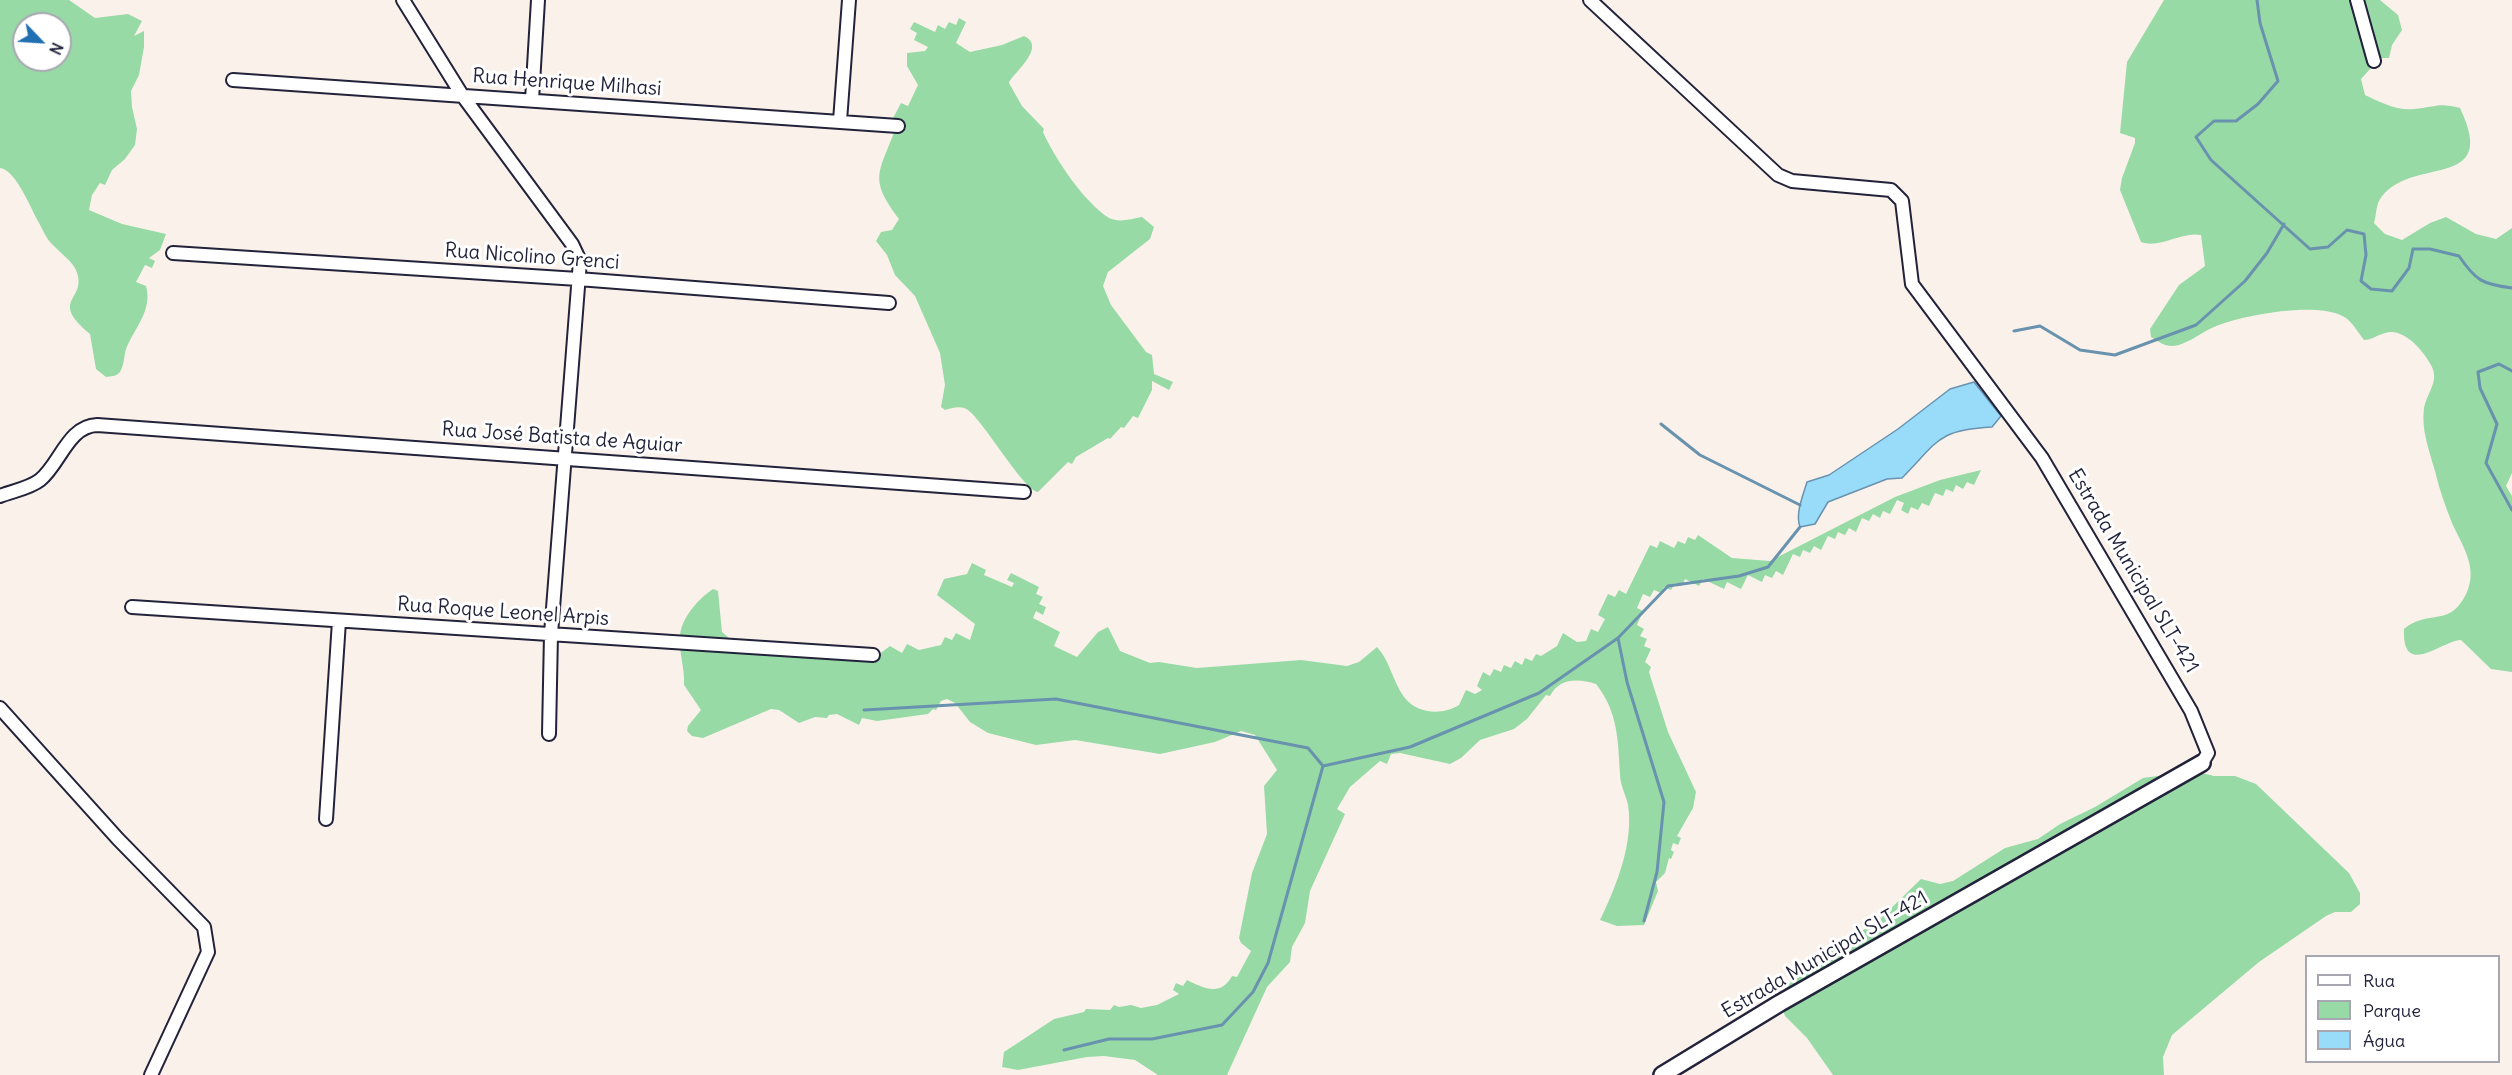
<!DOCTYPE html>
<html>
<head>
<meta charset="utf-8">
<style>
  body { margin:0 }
  #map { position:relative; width:2512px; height:1075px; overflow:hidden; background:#faf2ea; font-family:Delius,sans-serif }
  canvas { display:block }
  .legend { position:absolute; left:2305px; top:955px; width:195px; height:108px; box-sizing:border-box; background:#fff; border:2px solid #a7a7b1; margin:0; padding:8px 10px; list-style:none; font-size:18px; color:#22223b }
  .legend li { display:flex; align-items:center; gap:12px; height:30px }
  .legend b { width:30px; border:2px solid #a7a7b1 }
  .north { position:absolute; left:12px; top:12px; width:60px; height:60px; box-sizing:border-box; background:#fff; border:2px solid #a7a7b1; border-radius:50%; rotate:115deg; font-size:16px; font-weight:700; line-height:24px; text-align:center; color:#22223b }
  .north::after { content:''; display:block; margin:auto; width:21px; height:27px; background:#1f6fb2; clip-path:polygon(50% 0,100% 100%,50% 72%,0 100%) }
</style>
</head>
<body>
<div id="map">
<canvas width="2512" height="1075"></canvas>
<ul class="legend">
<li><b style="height:8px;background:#fff"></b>Rua</li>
<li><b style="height:16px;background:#97daa6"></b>Parque</li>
<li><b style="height:16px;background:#98dcfa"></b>Água</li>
</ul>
<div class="north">N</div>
</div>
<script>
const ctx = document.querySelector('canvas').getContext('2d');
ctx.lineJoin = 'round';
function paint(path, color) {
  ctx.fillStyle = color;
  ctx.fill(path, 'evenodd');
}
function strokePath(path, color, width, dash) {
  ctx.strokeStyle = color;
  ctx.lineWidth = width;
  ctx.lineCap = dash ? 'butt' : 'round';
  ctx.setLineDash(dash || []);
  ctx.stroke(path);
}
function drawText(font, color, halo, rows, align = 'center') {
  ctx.font = font + ' Delius,sans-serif';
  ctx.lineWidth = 6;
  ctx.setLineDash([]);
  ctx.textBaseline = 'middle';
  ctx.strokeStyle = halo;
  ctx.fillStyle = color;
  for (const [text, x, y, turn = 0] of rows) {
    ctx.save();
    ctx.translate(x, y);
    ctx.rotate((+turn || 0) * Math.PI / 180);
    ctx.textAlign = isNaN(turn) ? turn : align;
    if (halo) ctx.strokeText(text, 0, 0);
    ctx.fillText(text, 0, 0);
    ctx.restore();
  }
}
paint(new Path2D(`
  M0 0H69L95 18 128 14 142 21 134 36 144 31V47L139 75 131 91 132 107 137 129 135 145 125 159 112 170 105 185 100 183 92 195 89 210 122 224 166 234 160 250 149 258 155 261 152 268 145 265 136 282 146 286C153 310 134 329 126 349 124 356 124 366 120 372 116 377 111 376 106 377L96 369 90 334C47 298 89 301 76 270 72 261 58 251 51 243 46 238 43 230 39 223 31 209 16 170 0 168ZM24 24H60V60H24Z
  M2164 0H2380L2398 15 2402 30 2392 45 2389 58H2380L2361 79 2365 95C2380 102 2397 111 2414 109 2434 107 2440 102 2460 108 2501 194 2407 153 2379 201 2376 207 2376 217 2374 223L2385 234 2402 240 2430 223 2446 217 2476 234 2496 239 2512 228V473L2506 486 2512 496V672L2491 669 2461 640C2441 641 2402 679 2404 629 2430 608 2450 629 2467 592 2478 567 2462 545 2452 523 2445 506 2439 488 2435 471 2429 450 2421 429 2424 408 2427 392 2440 381 2431 365 2423 350 2403 327 2385 333 2377 335 2372 340 2364 340 2359 334 2353 323 2346 318 2321 300 2241 315 2214 327 2202 332 2185 346 2172 346 2164 346 2157 341 2151 337L2150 329 2179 285 2205 266 2201 235C2181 231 2161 249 2141 242L2120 190 2122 178 2135 143V138L2120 133 2127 62Z
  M959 18 966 22 956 43 970 52 1002 45 1024 36C1048 47 1012 74 1009 83L1022 106 1044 129 1043 132C1055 159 1084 202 1109 218 1119 223 1131 219 1142 217L1154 227 1150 239 1108 272 1103 286 1111 305 1146 352 1152 355 1154 374 1173 382 1169 390 1152 381V390L1138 418 1133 416 1124 428 1121 427 1110 439 1108 438 1076 457 1072 464 1068 462 1038 492C1024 491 985 423 968 410 961 405 952 408 945 410L941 407 945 385 940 353 915 296 895 275 887 255 876 241 881 232 892 230 899 219C869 178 878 175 895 130L890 124 901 103 908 106 918 85 907 66V53L925 51 928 47 914 40 917 33 910 29 914 22 935 32 938 25 945 29 949 22 956 25Z
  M1981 470 1974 485 1967 482 1963 489 1956 485 1953 492 1946 489 1943 496 1935 493 1929 506 1922 503 1918 510 1911 507 1908 514 1901 510 1904 503 1897 500 1890 514 1883 511 1880 518 1873 514 1869 521 1862 518 1856 532 1849 528 1845 535 1838 532 1835 539 1828 536 1821 550 1814 546 1810 553 1803 550 1800 557 1793 554 1783 575 1776 571 1772 578 1765 575 1762 582 1748 575 1741 589 1727 582 1724 589 1703 579 1699 586 1685 579 1682 586 1675 583 1671 590 1664 587 1661 593 1654 590 1650 597 1643 594 1637 608 1643 611 1637 625 1644 629 1640 636 1647 639 1644 646 1651 649 1645 662 1651 667 1649 672 1668 732 1696 792 1693 808 1677 836 1681 838 1678 845 1673 843 1671 850 1674 852 1671 859 1669 858 1665 873 1656 882 1658 891 1644 925 1617 926 1600 920C1616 887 1634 843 1628 805 1626 795 1620 785 1620 774 1618 740 1618 712 1596 684 1579 679 1560 677 1550 696L1546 695 1527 719 1514 729 1480 740 1461 758 1450 764 1400 753 1391 754 1387 764 1380 761 1350 787 1337 809 1345 814 1310 891 1305 923 1292 947 1290 962 1267 987 1227 1075H1158L1135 1060 1104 1056 1087 1057 1018 1070 1002 1067 1004 1052 1054 1019 1084 1012 1086 1009 1110 1010 1114 1005 1119 1007 1131 1005 1141 1008 1157 1005 1179 994 1173 990 1176 983 1183 986 1187 980C1203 988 1221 997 1232 976L1237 977 1251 951 1241 943 1239 938 1252 873 1267 834 1264 786 1277 770 1255 735 1241 731 1215 742 1160 754 1075 740 1036 745 988 733 970 722 955 703 947 699 941 701 936 710 933 709 928 714 877 721 862 718 859 725 837 714 829 715 827 718 815 717 799 723 779 710 771 709 703 738 692 736 687 731 688 726 701 710 684 685C685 668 679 654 680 638 680 619 698 599 713 589L718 591 722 632 735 643 874 658 890 646 902 653 907 644 919 650 941 645 945 637 952 640 956 633 970 640 975 624 937 595 944 579 967 574 972 563 986 570 984 575 1012 587 1014 583 1007 580 1011 573 1039 587 1036 594 1043 597 1039 604 1046 607 1043 615 1036 611 1033 618 1060 632 1054 646 1077 657 1098 632 1108 627 1120 651 1150 663 1159 662 1197 668 1301 660 1347 666 1359 662 1377 647C1390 661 1393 682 1404 697 1418 715 1443 715 1459 705L1466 690 1475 694 1482 690 1477 686 1483 672 1490 676 1494 669 1501 672 1504 665 1511 668 1515 661 1522 665 1525 658 1532 661 1536 654 1541 656 1557 646 1563 633 1577 642 1586 641 1591 629 1598 632 1605 619 1598 615 1608 594 1615 597 1619 590 1626 594 1650 545 1657 548 1660 541 1674 548 1678 541 1685 544 1688 537 1695 540 1698 535 1732 558 1770 561 1895 497 1940 480Z
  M2194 771 2214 776H2235L2256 784 2349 873 2360 893V904L2351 912H2335L2326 916 2259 962 2172 1035 2163 1057 2164 1075H1833L1807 1038 1785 1016 1779 999 1780 994 1800 972 1880 919 1921 879 1940 884 1953 881 2005 848 2038 839 2060 824 2095 807 2143 778Z`), '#97daa6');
const water = new Path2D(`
  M1974 382 2001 416 1992 427C1936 430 1938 442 1902 478L1887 479 1828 502 1815 524 1800 527C1795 514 1803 495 1807 482L1829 475 1898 429 1950 389Z`);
paint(water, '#98dcfa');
strokePath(water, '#6992ae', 1.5);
strokePath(new Path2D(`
  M2257 0 2260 23 2278 81 2258 104 2236 121H2214L2196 137 2211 160 2310 249 2328 247 2347 230 2364 234 2366 255 2361 281 2371 289 2392 291 2409 268 2413 249H2430L2459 256C2476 281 2482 284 2512 288
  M2014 331 2040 326 2080 350 2115 355 2196 325 2245 281 2267 253 2284 224
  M2512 371 2499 364 2478 372 2480 388 2497 424 2486 463 2512 510
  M1661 424 1700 455 1800 505
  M1618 638 1627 682 1664 802 1657 872 1644 921
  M864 710 1056 699 1308 748 1323 766 1410 747 1539 693 1618 638 1668 586 1739 576 1768 567 1800 527
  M1064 1050 1109 1039H1152L1222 1025 1253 992 1268 963 1323 766`), '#6992ae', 3);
const minor = new Path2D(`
  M403 0 462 95 572 244 580 261 551 634 549 734
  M1590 0 1778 175 1792 181 1891 190 1902 201 1912 284 2042 458 2191 711 2208 753 2202 763
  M2357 0 2374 61
  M233 80 898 126
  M532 100 538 0
  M840 121 849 0
  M173 253 578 279 889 303
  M0 496C13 491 30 488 40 480 60 464 68 426 97 425L1024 492
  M132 607 873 655
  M0 708 118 839 204 927 208 952 151 1075
  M326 819 339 621`);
const tertiary = new Path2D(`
  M1662 1075 1780 1003 2202 763`);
strokePath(minor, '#22223b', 16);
strokePath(tertiary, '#22223b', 20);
strokePath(minor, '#fff', 12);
strokePath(tertiary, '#fff', 15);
drawText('20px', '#22223b', '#fff', [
  ["Rua Henrique Milhasi",567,83,4],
  ["Rua Nicolino Grenci",532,257,4],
  ["Rua José Batista de Aguiar",562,438,4],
  ["Estrada Municipal SLT-421",2133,571,59],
  ["Rua Roque Leonel Arpis",503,612,4],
  ["Estrada Municipal SLT-421",1825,955,-30]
]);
</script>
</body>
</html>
